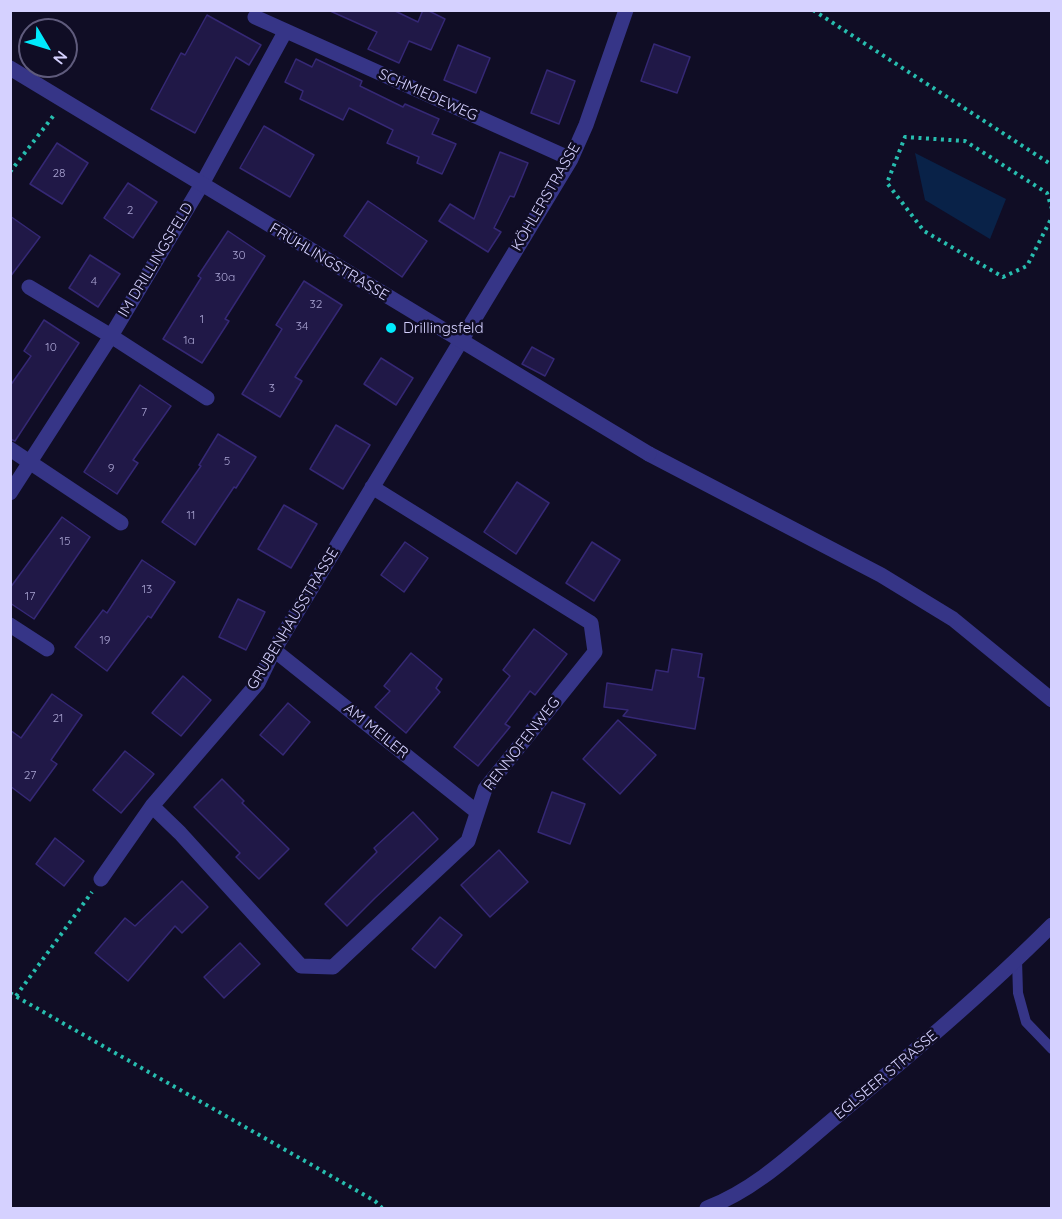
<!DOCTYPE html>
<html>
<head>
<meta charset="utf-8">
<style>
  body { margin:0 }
  #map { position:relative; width:1062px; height:1219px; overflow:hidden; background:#100d25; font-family:Quicksand,sans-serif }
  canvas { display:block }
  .frame { position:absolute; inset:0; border:12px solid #d5d1ff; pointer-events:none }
  .north { position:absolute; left:18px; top:18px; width:60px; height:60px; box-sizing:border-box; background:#100d25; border:2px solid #5f5b7c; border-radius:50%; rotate:128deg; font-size:16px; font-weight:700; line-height:24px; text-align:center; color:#d5d1ff }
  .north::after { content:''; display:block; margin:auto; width:21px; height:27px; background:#00eafc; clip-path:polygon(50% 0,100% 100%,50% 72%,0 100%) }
</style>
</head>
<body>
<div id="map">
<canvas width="1062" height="1219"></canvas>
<div class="frame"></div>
<div class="north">N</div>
</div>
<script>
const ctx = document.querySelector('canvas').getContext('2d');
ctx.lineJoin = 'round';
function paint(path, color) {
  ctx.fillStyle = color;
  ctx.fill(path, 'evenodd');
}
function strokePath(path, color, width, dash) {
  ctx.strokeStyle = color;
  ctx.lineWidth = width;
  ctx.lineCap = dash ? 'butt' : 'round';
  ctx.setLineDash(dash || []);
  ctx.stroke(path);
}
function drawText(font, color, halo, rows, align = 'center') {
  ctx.font = font + ' Quicksand,sans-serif';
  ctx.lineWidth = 5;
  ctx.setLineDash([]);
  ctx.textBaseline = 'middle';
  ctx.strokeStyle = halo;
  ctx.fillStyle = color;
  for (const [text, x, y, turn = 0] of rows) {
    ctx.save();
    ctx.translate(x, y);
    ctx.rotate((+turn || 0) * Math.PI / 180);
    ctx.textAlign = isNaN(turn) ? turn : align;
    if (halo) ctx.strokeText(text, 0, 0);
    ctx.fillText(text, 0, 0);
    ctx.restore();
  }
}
paint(new Path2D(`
  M915 153 1006 199 990 239 925 200Z`), '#092248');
const building = new Path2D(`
  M328 10H393L418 22 423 10H427L445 19 431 50 409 41 399 63 368 49 377 32Z
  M207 15 261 45 249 65 236 57 195 133 151 109 181 53 185 55Z
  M654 44 690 57 677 93 641 81Z
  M458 45 490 58 476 93 444 80Z
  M296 59 312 67 316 59 362 81 360 86 403 107 405 104 439 119 432 134 456 144 442 174 417 163 419 157 387 143 393 130 349 108 343 120 300 99 303 91 285 82Z
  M547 70 575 81 559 124 531 113Z
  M264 126 314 155 290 197 240 168Z
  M57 143 88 163 62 204 30 184Z
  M500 152 528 163 514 197 510 196 494 228 501 232 488 252 439 221 450 204 474 219Z
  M128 183 157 202 133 238 104 218Z
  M368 201 427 241 402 277 344 236Z
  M10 216 40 237 10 277Z
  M228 231 265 256 225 319 229 321 202 363 163 339 201 278 198 276Z
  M90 255 120 274 98 307 69 288Z
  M304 281 342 305 295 377 302 381 280 417 242 394 282 329 276 325Z
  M44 320 79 343 15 441 10 439V386L31 356 24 351Z
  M532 347 554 359 545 376 522 364Z
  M381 358 413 378 396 405 364 384Z
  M140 385 171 406 133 460 138 463 117 494 84 472Z
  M336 425 370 445 343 489 310 469Z
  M218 434 256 457 236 488 234 487 195 545 162 522 201 466 199 465Z
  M517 482 549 503 516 554 484 532Z
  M284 505 317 524 291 568 258 549Z
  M62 517 90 537 34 619 10 603V588Z
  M405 542 428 558 404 592 381 575Z
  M592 542 620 560 594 601 566 583Z
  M142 560 175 582 151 618 148 616 107 671 75 647 103 610 107 613Z
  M238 599 265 612 246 650 219 637Z
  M534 629 567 654 535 695 530 691 505 724 510 727 478 766 454 747 510 676 503 670Z
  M672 649 702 654 698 677 704 678 695 729 623 716 628 710 604 707 607 683 652 690 656 670 668 672Z
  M411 653 442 679 436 688 440 692 406 733 375 707 390 691 384 686Z
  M183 676 211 700 181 736 152 713Z
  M52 694 82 715 51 760 57 764 30 801 10 786V730L21 738Z
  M288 703 310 722 283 755 260 735Z
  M618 720 656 755 620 794 583 759Z
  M125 751 154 774 121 813 93 790Z
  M222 779 244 801 242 803 289 849 259 879 236 857 240 853 194 807Z
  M552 792 585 804 570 844 538 832Z
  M413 812 438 839 375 898 347 926 325 904 377 852 374 848Z
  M55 838 84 861 64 886 36 864Z
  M499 850 528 882 490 917 461 885Z
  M182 881 208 907 182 933 175 926 128 981 95 953 125 918 135 926Z
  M440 917 462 935 435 968 412 949Z
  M240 943 260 964 224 998 204 977Z`);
paint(building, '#201847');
strokePath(building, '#352875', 1.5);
strokePath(new Path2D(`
  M813 10 1052 165
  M10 172 54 115
  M1052 209 1047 193 965 141 905 137 887 183 924 231 1003 277 1027 266 1052 217
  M10 993 375 1201 382 1208
  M16 996 92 892`), '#27bdaf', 4, [3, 4.5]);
strokePath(new Path2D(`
  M1017 960 1018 993 1026 1022 1052 1049`), '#363587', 10);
strokePath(new Path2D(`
  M255 17 571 159
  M29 287 111 336 207 398
  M10 449 121 523
  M649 454 881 575 953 619 1052 700
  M10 493 111 336 202 184 285 32
  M10 625 47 649
  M274 650 477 812
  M152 806 180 833 301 966 333 967 468 841 485 789 595 652 591 623 372 487
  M101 879 152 806 258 683 274 650 571 159 586 125 626 10
  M707 1208C757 1189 796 1150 837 1116 910 1055 984 993 1052 925`), '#363587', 15);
strokePath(new Path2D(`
  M10 68 649 454`), '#363587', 15);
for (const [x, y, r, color] of [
  [391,328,6,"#00eafc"]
]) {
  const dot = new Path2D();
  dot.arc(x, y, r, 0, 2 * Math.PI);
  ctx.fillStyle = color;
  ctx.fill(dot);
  strokePath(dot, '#100d25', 2);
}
drawText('12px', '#a8a3d1', null, [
  ["28",59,173],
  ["2",130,210],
  ["30",239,255],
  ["30a",225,277],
  ["4",94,281],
  ["32",316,304],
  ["1",202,319],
  ["34",302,326],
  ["1a",189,340],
  ["10",51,347],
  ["3",272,388],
  ["7",144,412],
  ["5",227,461],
  ["9",111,468],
  ["11",191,515],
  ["15",65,541],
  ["13",147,589],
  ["17",30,596],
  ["19",105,640],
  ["21",58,718],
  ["27",30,775]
]);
drawText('15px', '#d5d1ff', '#100d25', [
  ["SCHMIEDEWEG",428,95,24],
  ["KÖHLERSTRASSE",546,197,-60],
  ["IM DRILLINGSFELD",156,260,-59],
  ["FRÜHLINGSTRASSE",329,262,31],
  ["GRUBENHAUSSTRASSE",293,619,-59],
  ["AM MEILER",376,731,39],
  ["RENNOFENWEG",522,744,-52],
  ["EGLSEER STRASSE",886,1075,-40]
]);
drawText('15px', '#d5d1ff', '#100d25', [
  ["Drillingsfeld",403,328]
], 'left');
</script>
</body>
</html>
